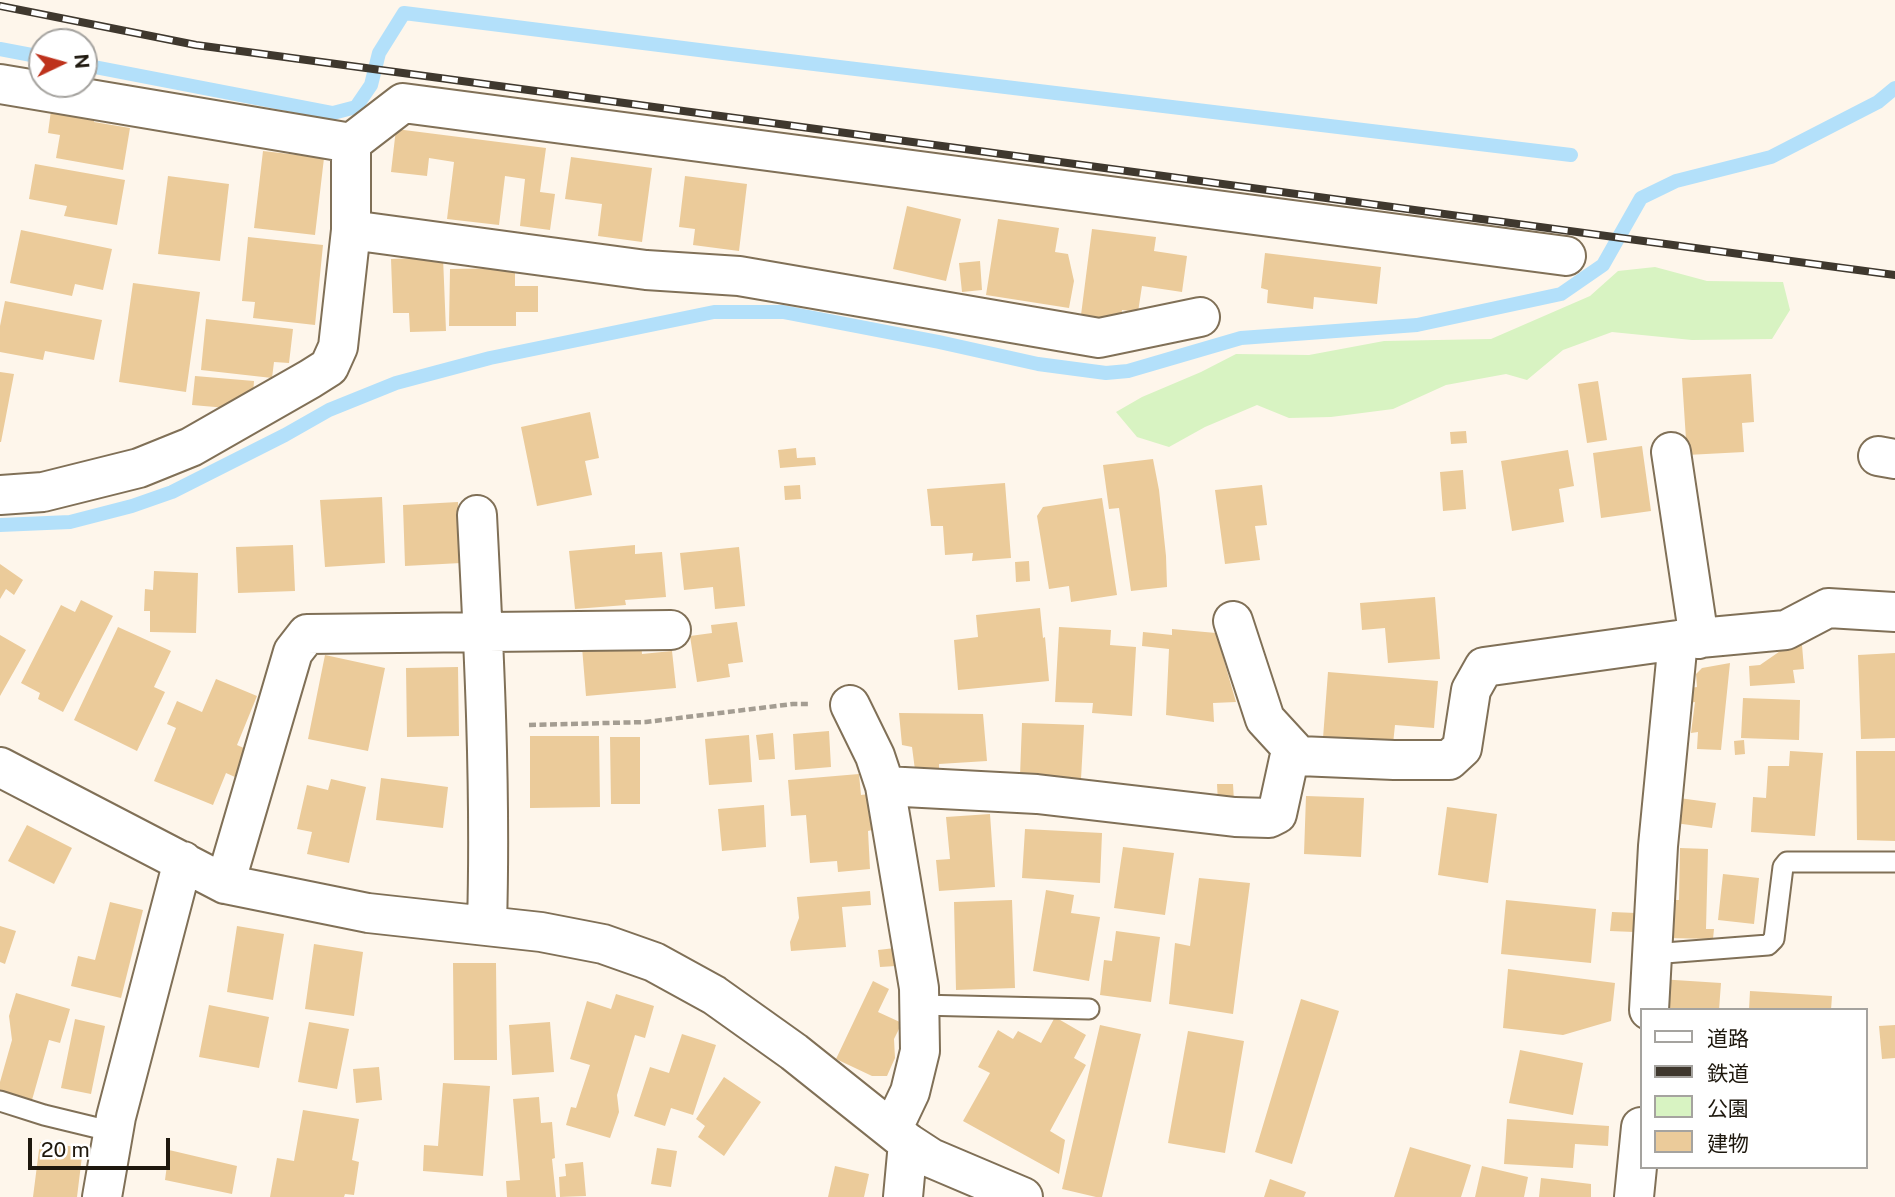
<!DOCTYPE html>
<html>
<head>
<meta charset="utf-8">
<style>
  body { margin:0 }
  #map { position:relative; width:1895px; height:1197px; overflow:hidden; background:#fef6eb; font-family:"Public Sans","Noto Sans JP",sans-serif }
  canvas { display:block }
  .legend { position:absolute; left:1640px; top:1008px; width:228px; height:161px; box-sizing:border-box; background:#fff; border:2px solid #a5a39f; margin:0; padding:9px 12px; list-style:none; font-size:21px; color:#1e180e }
  .legend li { display:flex; align-items:center; gap:14px; height:35px }
  .legend b { width:35px; border:2px solid #a5a39f }
  .north { position:absolute; left:28px; top:28px; width:70px; height:70px; box-sizing:border-box; background:#fff; border:2px solid #a5a39f; border-radius:50%; rotate:85deg; font-size:19px; font-weight:700; line-height:28px; text-align:center; color:#1e180e }
  .north::after { content:''; display:block; margin:auto; width:24px; height:32px; background:#be321c; clip-path:polygon(50% 0,100% 100%,50% 72%,0 100%) }
  .scale { position:absolute; left:28px; top:1138px; width:142px; height:32px; box-sizing:border-box; border:4px solid #1e180e; border-top:0; padding-left:9px; font-size:21px; line-height:24px; white-space:nowrap; color:#1e180e; -webkit-text-stroke:5px #fff; paint-order:stroke }
</style>
</head>
<body>
<div id="map">
<canvas width="1895" height="1197"></canvas>
<ul class="legend">
<li><b style="height:9px;background:#fff"></b>道路</li>
<li><b style="height:9px;background:#3f382e"></b>鉄道</li>
<li><b style="height:19px;background:#d8f3c2"></b>公園</li>
<li><b style="height:19px;background:#ebcb9a"></b>建物</li>
</ul>
<div class="north">N</div>
<div class="scale">20 m</div>
</div>
<script>
const ctx = document.querySelector('canvas').getContext('2d');
ctx.lineJoin = 'round';
function paint(path, color) {
  ctx.fillStyle = color;
  ctx.fill(path, 'evenodd');
}
function strokePath(path, color, width, dash) {
  ctx.strokeStyle = color;
  ctx.lineWidth = width;
  ctx.lineCap = dash ? 'butt' : 'round';
  ctx.setLineDash(dash || []);
  ctx.stroke(path);
}
paint(new Path2D(`
  M1655 267 1707 281 1783 282 1790 310 1772 339 1692 340 1612 332 1563 350 1527 380 1506 374 1446 385 1393 409 1331 417 1289 418 1257 405 1205 427 1169 447 1137 437 1116 412 1142 397 1201 372 1236 354 1309 355 1384 341 1491 339 1590 296 1618 271Z`), '#d8f3c2');
strokePath(new Path2D(`
  M0 49 42 57
  M84 65 333 113 356 107 371 85 379 53 404 13 731 54 1571 155
  M0 525 70 522 132 506 172 492 285 435 329 410 396 383 490 358 714 312H783L939 342 1038 364 1106 373 1128 371 1241 338 1417 325 1561 294 1603 265 1641 198 1676 181 1771 157 1878 102 1895 88`), '#b3e0fa', 14);
paint(new Path2D(`
  M52 103 96 111 94 122 130 128 123 170 56 158 60 135 48 133Z
  M396 129 546 148 540 192 555 194 550 230 520 226 525 179 505 176 499 225 447 219 454 162 429 158 427 176 391 172Z
  M263 151 324 158 315 235 254 228Z
  M571 157 652 168 642 242 598 236 602 204 565 199Z
  M35 164 125 180 117 225 64 216 67 206 29 199Z
  M168 176 229 184 220 261 158 254Z
  M685 176 747 184 739 251 693 245 695 229 679 227Z
  M907 206 961 219 946 281 893 269Z
  M998 219 1059 228 1055 252 1068 254 1074 281 1069 308 986 295Z
  M1092 229 1156 237 1154 251 1187 256 1182 292 1142 286 1138 312 1122 310 1121 320 1081 315Z
  M21 230 112 249 103 290 75 284 72 296 10 283Z
  M248 237 323 245 315 325 253 318 255 302 242 301Z
  M1265 253 1381 267 1377 304 1314 297 1313 309 1267 303 1268 290 1261 288Z
  M443 257 446 331 410 332 409 313H393L391 259Z
  M980 261 982 290 962 292 959 263Z
  M515 268V286H538V312H516V326H449L450 269Z
  M133 283 200 292 186 392 119 382Z
  M5 301 102 320 94 360 45 351 43 360 0 352V326Z
  M206 319 293 329 289 363 274 362 272 378 201 370Z
  M0 372 14 374 1 442H0Z
  M1751 374 1754 422 1742 423 1744 452 1687 455 1682 378Z
  M195 376 254 381 253 395 227 408 192 405Z
  M1598 381 1607 440 1587 443 1578 384Z
  M590 412 599 458 585 461 592 495 537 506 521 427Z
  M1466 431 1467 443 1451 444 1450 432Z
  M1642 446 1651 511 1601 518 1593 453Z
  M796 448 797 458 815 457 816 465 780 468 778 450Z
  M1568 450 1574 486 1559 489 1564 522 1512 531 1501 461Z
  M1153 459 1159 490 1166 556 1167 587 1131 591 1119 508 1109 509 1103 465Z
  M1463 470 1466 509 1443 511 1440 472Z
  M1005 483 1011 558 972 561 973 553 945 555 943 526H931L927 489Z
  M800 485 801 499 785 500 784 486Z
  M1262 485 1267 525 1255 526 1260 560 1225 564 1215 490Z
  M382 497 385 563 325 567 320 500Z
  M1102 498 1117 595 1071 602 1069 586 1049 589 1037 516 1043 507Z
  M458 502 461 563 405 566 403 505Z
  M293 545 295 591 238 593 236 547Z
  M635 545V554L662 552 666 597 625 600 626 605 575 609 569 551Z
  M739 547 745 606 715 609 713 587 684 590 680 553Z
  M1029 561 1030 581 1016 582 1015 562Z
  M0 564 23 580 14 595 6 589 0 599Z
  M154 571 198 573 196 633 150 632V611H144L145 589 153 590Z
  M1435 597 1440 659 1388 663 1385 628 1362 630 1360 603Z
  M81 600 113 616 63 712 38 699 40 693 21 683 61 605 75 612Z
  M1040 608 1043 638 1045 637 1049 681 958 690 954 640 978 637 976 615Z
  M737 622 743 662 728 664 730 677 697 682 690 636 712 633 711 625Z
  M118 627 171 651 154 687 165 692 137 751 74 720Z
  M1059 627 1111 630 1110 645 1136 647 1132 716 1092 713 1093 703 1055 702Z
  M1172 629 1216 633 1236 702 1213 703 1214 722 1166 715 1169 649 1142 646 1143 632 1172 635Z
  M0 635 26 650 0 696Z
  M641 642 642 654 672 651 676 688 586 696 582 647Z
  M1802 645 1804 669 1793 670 1795 683 1750 686 1749 666 1760 665 1786 647Z
  M1895 653V738L1861 739 1858 655Z
  M325 655 385 668 368 751 308 739Z
  M1730 663 1721 750 1697 749 1698 732 1691 733 1695 702 1690 703V688L1697 687 1696 674 1702 668Z
  M458 667 459 736 407 737 406 668Z
  M1328 672 1438 681 1434 728 1395 725 1393 744 1323 738Z
  M216 679 257 696 237 745 246 749 235 777 226 773 213 805 154 781 176 728 167 724 177 701 202 712Z
  M1743 698 1800 700 1799 740 1741 738Z
  M899 713 983 714 987 761 939 764V768L915 770 912 747 902 745Z
  M1022 723 1084 725 1081 779 1020 776Z
  M829 731 831 767 795 770 793 734Z
  M773 733 775 759 759 760 756 735Z
  M749 735 752 782 709 785 705 739Z
  M530 736H599L600 807 530 808Z
  M610 737H640V804H611Z
  M1744 740 1745 754 1735 755 1734 741Z
  M1790 751 1823 753 1815 836 1751 832 1753 797 1766 798 1768 766H1789Z
  M1856 751H1895V841L1857 840Z
  M859 774 861 795 869 794 872 830 868 831 870 869 838 872 837 861 810 863 806 815 791 816 788 780Z
  M381 778 448 787 443 828 376 820Z
  M331 779 366 787 349 863 307 854 312 832 297 829 307 785 328 790Z
  M1217 784H1233L1234 802 1218 803Z
  M1306 796 1364 798 1361 857 1304 854Z
  M1679 798 1716 803 1712 828 1675 823Z
  M764 805 766 847 722 851 718 809Z
  M1447 807 1497 814 1488 883 1438 875Z
  M990 814 995 887 939 891 936 860 950 859 946 817Z
  M27 825 72 848 54 884 8 861Z
  M1025 829 1102 833 1100 883 1022 878Z
  M1123 847 1174 853 1165 915 1114 908Z
  M1680 848 1708 849 1706 929H1714L1713 939 1668 938 1669 900H1679Z
  M1723 874 1759 878 1754 924 1718 920Z
  M1199 878 1250 883 1233 1014 1169 1004 1175 943 1190 946Z
  M1046 890 1074 895 1071 913 1100 917 1089 981 1033 971Z
  M870 891 871 905 842 907 846 947 791 951 790 942 799 918 797 897Z
  M1012 900 1015 988 956 990 954 902Z
  M1506 900 1596 909 1591 963 1501 954Z
  M110 902 143 910 121 998 71 986 78 956 95 960Z
  M1612 912 1636 913 1634 932 1610 931Z
  M0 926 16 931 5 964 0 962Z
  M237 926 284 934 273 1000 227 992Z
  M1116 931 1160 937 1151 1002 1100 995 1104 960 1112 961Z
  M314 944 363 952 354 1016 305 1009Z
  M895 948 896 966 880 967 878 950Z
  M453 963H496L497 1060H454Z
  M1508 969 1615 983 1611 1021 1563 1035 1503 1028Z
  M1659 979 1721 983 1719 1010H1657Z
  M873 981 889 989 878 1012 902 1023 894 1039 895 1058 887 1076H872L836 1059Z
  M1750 991 1832 996 1831 1010H1749Z
  M16 993 70 1009 60 1043 49 1040 32 1100 0 1091V1082L12 1040 9 1016Z
  M616 994 654 1006 645 1038 635 1035 617 1095 619 1112 610 1138 566 1125 571 1107 576 1108 590 1065 570 1059 587 1001 611 1009Z
  M1301 999 1339 1011 1292 1164 1255 1152Z
  M209 1005 269 1017 259 1068 199 1057Z
  M1055 1017 1086 1035 1074 1058 1086 1065 1050 1131 1065 1140 1059 1174 963 1121 990 1073 978 1067 998 1030 1013 1039 1018 1031 1041 1043Z
  M75 1019 105 1026 91 1094 61 1088Z
  M309 1022 349 1029 337 1089 298 1082Z
  M550 1022 554 1072 512 1075 509 1025Z
  M1100 1025 1141 1034 1102 1197H1096L1062 1189Z
  M1895 1025V1058L1882 1059 1879 1026Z
  M1188 1031 1244 1041 1225 1153 1168 1143Z
  M682 1034 716 1045 693 1115 671 1108 665 1126 634 1116 650 1067 669 1073Z
  M1520 1050 1583 1063 1573 1115 1509 1103Z
  M379 1067 382 1100 356 1103 353 1069Z
  M724 1077 761 1102 724 1156 698 1137 705 1126 696 1119Z
  M443 1083 490 1086 483 1176 423 1171 424 1145 438 1146Z
  M539 1097 541 1123 552 1122 555 1158 552 1159 556 1197H507L506 1181 520 1180 513 1099Z
  M303 1110 359 1119 352 1160 359 1162 354 1195 345 1194 344 1197H270L277 1158 294 1161Z
  M1507 1119 1609 1126 1608 1146 1575 1144 1573 1168 1504 1164Z
  M40 1142 83 1148 77 1197H33Z
  M1410 1147 1471 1165 1461 1197H1394Z
  M657 1148 677 1151 671 1187 651 1184Z
  M169 1150 237 1166 232 1194 165 1180Z
  M583 1162 586 1196 560 1197 559 1177 566 1176 565 1164Z
  M835 1166 869 1174 864 1197H828Z
  M1482 1166 1528 1177 1524 1197H1475Z
  M1541 1178 1591 1184V1197H1539Z
  M1270 1179 1306 1192 1304 1197H1264Z`), '#ebcb9a');
const lane = new Path2D(`
  M1652 954 1768 945 1774 939 1783 867 1787 862H1895
  M919 1005 1089 1009
  M0 1101 44 1115 114 1132`);
const street = new Path2D(`
  M0 84 351 143 403 103 1566 256
  M351 230 646 270 739 276 1099 338 1200 317
  M1671 452 1699 639
  M1878 456 1895 459
  M0 495 43 492 139 468 191 447 310 379 329 367 338 347 351 230V143
  M477 515C484 651 491 788 487 924
  M1233 621 1265 719 1299 756
  M850 705 875 756 885 786
  M0 767 225 884 368 913 541 932 603 944 654 962 714 995 794 1052 908 1143 931 1158 1023 1197
  M225 884 293 652 307 634 671 630
  M1649 1010 1658 846 1678 640
  M892 1130 910 1092 920 1051 919 988 885 786 1037 794 1235 817 1269 818 1277 814 1289 759 1299 756 1394 760H1449L1462 748 1471 690 1484 667 1678 640 1786 630 1828 608 1895 612
  M102 1197 116 1117 183 861
  M903 1197 908 1143
  M1634 1197 1641 1127`);
strokePath(lane, '#807057', 23);
strokePath(street, '#807057', 42);
strokePath(new Path2D(`
  M529 725 646 722 793 704H809`), '#a49d92', 4.5, [7, 3.5]);
strokePath(lane, '#fff', 19);
strokePath(street, '#fff', 38);
const rail = new Path2D(`
  M0 6 196 45 1895 275`);
strokePath(rail, '#3f382e', 8);
strokePath(rail, '#fff', 5, [16]);
</script>
</body>
</html>
